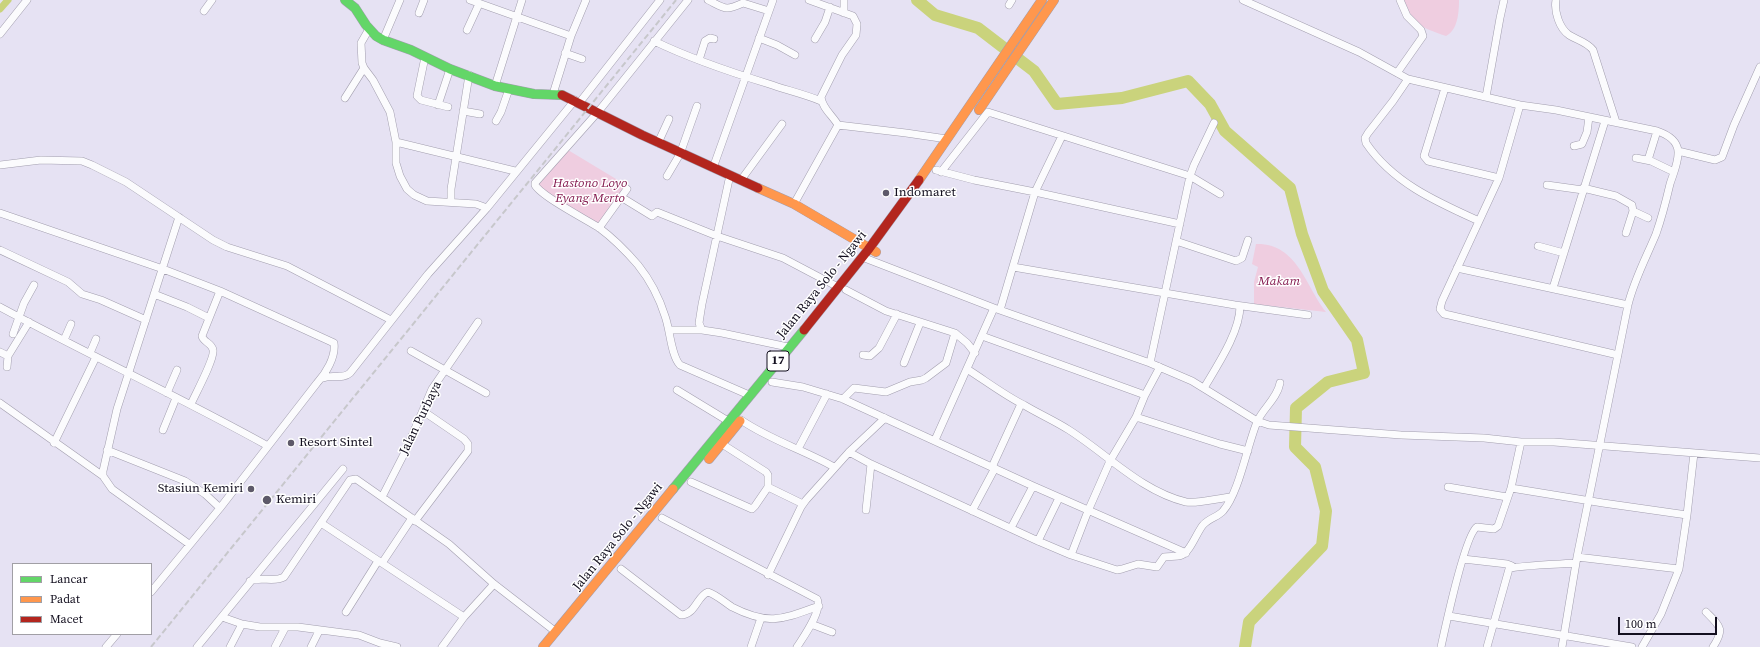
<!DOCTYPE html>
<html>
<head>
<meta charset="utf-8">
<style>
  body { margin:0 }
  #map { position:relative; width:1760px; height:647px; overflow:hidden; background:#e6e2f3; font-family:"Source Serif 4",serif }
  canvas { display:block }
  .legend { position:absolute; left:12px; top:563px; width:140px; height:72px; box-sizing:border-box; background:#fff; border:1px solid #a19fa5; margin:0; padding:5px 7px; list-style:none; font-size:12px; color:#130f1f }
  .legend li { display:flex; align-items:center; gap:8px; height:20px }
  .legend b { width:20px; border:1px solid #a19fa5 }
  .scale { position:absolute; left:1618px; top:617px; width:99px; height:18px; box-sizing:border-box; border:2px solid #130f1f; border-top:0; padding-left:5px; font-size:12px; line-height:14px; white-space:nowrap; color:#130f1f; -webkit-text-stroke:3px #fff; paint-order:stroke }
</style>
</head>
<body>
<div id="map">
<canvas width="1760" height="647"></canvas>
<ul class="legend">
<li><b style="height:5px;background:#63d668"></b>Lancar</li>
<li><b style="height:5px;background:#ff974d"></b>Padat</li>
<li><b style="height:5px;background:#b3261e"></b>Macet</li>
</ul>
<div class="scale">100 m</div>
</div>
<script>
const ctx = document.querySelector('canvas').getContext('2d');
ctx.lineJoin = 'round';
function paint(path, color) {
  ctx.fillStyle = color;
  ctx.fill(path, 'evenodd');
}
function strokePath(path, color, width, dash) {
  ctx.strokeStyle = color;
  ctx.lineWidth = width;
  ctx.lineCap = dash ? 'butt' : 'round';
  ctx.setLineDash(dash || []);
  ctx.stroke(path);
}
function drawText(font, color, halo, rows, align = 'center') {
  ctx.font = font + ' "Source Serif 4",serif';
  ctx.lineWidth = 3;
  ctx.setLineDash([]);
  ctx.textBaseline = 'middle';
  ctx.strokeStyle = halo;
  ctx.fillStyle = color;
  for (const [text, x, y, turn = 0] of rows) {
    ctx.save();
    ctx.translate(x, y);
    ctx.rotate((+turn || 0) * Math.PI / 180);
    ctx.textAlign = isNaN(turn) ? turn : align;
    if (halo) ctx.strokeText(text, 0, 0);
    ctx.fillText(text, 0, 0);
    ctx.restore();
  }
}
paint(new Path2D(`
  M1404 0H1459C1459 12 1458 30 1446 36 1421 27 1414 26 1404 0Z
  M568 150 626 185 613 206 598 225 540 187 539 184Z
  M1256 244C1297 243 1305 285 1326 312L1254 304V282L1258 267 1252 264Z`), '#efcde0');
strokePath(new Path2D(`
  M0 9 8 0`), '#cad37c', 7);
strokePath(new Path2D(`
  M917 0 935 15 978 28 1034 71 1057 104 1122 98 1188 81 1210 104 1225 131 1290 188 1302 234 1323 291 1357 340 1364 373 1328 382 1296 408 1295 447 1315 467 1326 511 1322 546 1249 622 1245 647`), '#cad37c', 12);
const street = new Path2D(`
  M470 0 571 36
  M688 0 598 112 535 183V185C541 196 585 219 598 227 613 238 626 251 638 265 650 280 659 297 665 316 670 329 671 356 680 365L749 395
  M708 0C726 9 725 11 743 3L769 11
  M809 0 853 16 857 24 856 35 842 55 821 97C822 108 833 116 838 125L906 133 947 139
  M1243 0 1359 52 1408 79 1520 105 1556 110 1657 131C1666 134 1677 140 1678 151 1679 162 1673 174 1670 184 1666 201 1662 217 1656 234 1646 258 1634 280 1628 305L1577 557 1562 647
  M1556 0C1554 11 1559 28 1569 35 1577 40 1587 42 1593 50L1616 122
  M1009 5 1012 0
  M204 11 212 0
  M419 13 424 0
  M844 13V0
  M369 29 361 43 362 63 364 68 373 80 390 112 396 142V163L400 176 407 189 414 195 427 201 476 204 487 208
  M467 30 479 4
  M0 34 27 0
  M759 38 777 45 795 55
  M815 39 825 22 830 7
  M383 40 400 0
  M654 41C691 59 730 72 769 84 786 90 804 94 821 101
  M565 53 582 59
  M425 57 417 96 421 100 448 107
  M699 60 705 41 710 38 714 39
  M1397 73 1423 36 1421 30 1407 16 1400 0
  M1408 79 1393 101 1368 133 1365 138 1366 143C1393 183 1437 202 1479 221
  M495 86 522 0
  M1445 88 1424 156 1428 161 1499 178
  M553 94 571 36 586 0
  M1486 97 1500 18 1504 0
  M345 98 364 68
  M580 102 660 0
  M438 105 450 69
  M1520 105 1499 178 1442 301 1440 309 1444 314 1449 315 1618 355
  M463 111 480 114
  M496 121 501 112 509 89
  M396 142 515 171
  M658 143 669 119
  M1574 146 1582 144 1587 132 1589 117
  M1678 151 1715 160 1722 157 1734 125 1760 67
  M1636 158 1651 161 1674 172
  M1648 160 1657 131
  M0 165 41 160 82 161 92 165 126 182 213 240 227 247 287 266 391 320
  M713 168 773 0
  M936 170 974 180 1035 192 1180 224
  M941 172 988 112 1190 176 1220 194
  M730 175 702 304 699 323 702 330 722 333 788 347
  M667 176 680 154 697 106
  M741 180 782 124
  M1547 185 1583 190
  M1583 188 1616 196 1632 205 1633 211 1626 233
  M621 197 652 216 657 212 717 236 783 258 838 287
  M451 201V189L469 75
  M794 204 838 125
  M1633 211 1648 218
  M0 213 163 269 220 291 202 336C203 342 212 343 213 350 215 358 195 395 191 404
  M179 217 117 409 103 471V476L112 489 189 544
  M599 228 627 189
  M1176 241 1236 261 1242 258 1248 240
  M1538 246 1564 253
  M0 250 68 282 82 294 101 300 146 320
  M862 257 994 308 1150 363 1192 381 1257 421 1269 425 1401 435 1484 438 1521 442H1554L1760 458
  M1013 267 1235 305 1308 315
  M1457 268 1628 305
  M1553 288 1605 121
  M846 290 886 311 955 333 967 343 975 353
  M154 294 187 307 209 318
  M0 307C89 355 180 397 268 446
  M1000 310 1035 192 1062 136
  M669 330H702
  M13 334 24 303 34 285
  M982 336 1145 395
  M64 340 71 324
  M411 351 486 393
  M0 352 8 356 7 367
  M90 353 96 339
  M863 355 870 356 879 348 897 314
  M8 356 29 322
  M904 363 920 323
  M1150 363 1190 176 1194 165 1214 123
  M967 369C986 381 1004 395 1024 405 1039 414 1055 421 1069 430 1107 454 1141 491 1186 502 1198 504 1219 498 1231 497
  M323 378C333 374 342 380 350 373L428 274 487 208 575 100
  M772 382 803 387 843 399 1033 486 1186 553
  M1204 388C1217 366 1240 332 1240 306
  M677 390 728 421
  M167 393 177 370
  M843 399 854 388 886 392 910 382 922 380 926 378 946 363 955 333
  M0 403 103 476
  M1136 417 1220 444 1248 451
  M741 420C770 440 804 450 834 467
  M163 430 176 398
  M935 440 994 308
  M54 443 96 357
  M722 444 766 472 768 475V487
  M798 449 827 394
  M107 450 185 481 205 494 220 508
  M849 452 871 464 1038 541 1071 555 1117 570 1122 569 1138 564 1157 567 1164 557C1170 556 1177 557 1182 555 1190 552 1197 532 1203 525 1209 518 1218 517 1223 511 1239 493 1247 446 1257 422 1263 408 1277 399 1280 383
  M992 467 1021 404
  M691 482 752 509 755 506 768 487 803 504
  M1448 487 1507 497
  M1511 488 1603 503 1687 515
  M382 497 405 452 432 389 478 322
  M866 510 871 464
  M972 511 995 468
  M662 518 817 599C823 610 804 636 797 647
  M415 521 468 451V444L464 439 423 411
  M321 523 464 617
  M1011 528 1033 486
  M1038 541 1059 498
  M1071 555 1088 511 1110 461 1136 417 1145 395 1160 367
  M1577 557 1679 569
  M1463 559 1507 564 1512 566
  M382 563 412 518
  M621 569 681 615C695 615 697 596 708 592 717 595 724 602 732 607 769 626 783 619 819 606
  M768 575 801 507 806 500 849 452 885 418
  M250 581C261 576 274 583 284 577L350 480 356 479 449 544 494 584 556 632
  M151 592 220 508 317 383C326 373 336 357 334 343L220 291
  M346 612 378 561
  M1706 612C1720 626 1725 629 1713 647
  M1449 616 1632 647
  M222 617 242 624 260 627H298L359 635 380 643 397 647
  M811 624 832 632
  M106 647 117 634
  M197 647 343 469
  M230 647 242 624
  M275 647 285 628
  M311 647 319 631
  M442 647 464 617 494 584
  M751 647 761 618
  M1441 647C1445 629 1465 534 1477 527L1494 529 1498 526 1511 488 1521 442
  M1487 647 1509 569C1514 565 1566 564 1576 563
  M1642 647 1661 614 1679 569 1687 515 1694 453`);
const fast = new Path2D(`
  M345 0 355 8 366 25 376 36 383 40 411 50 450 69 495 86 534 94 562 95
  M673 489 804 330`);
const slow = new Path2D(`
  M979 110 1054 0
  M919 180 1042 0
  M758 188 794 204 876 252
  M709 459 740 421
  M543 647 673 489`);
const jam = new Path2D(`
  M562 95 642 135 758 188
  M804 330 868 250 919 180`);
strokePath(street, '#a29eae', 8);
strokePath(fast, '#a29eae', 10);
strokePath(slow, '#a29eae', 10);
strokePath(jam, '#a29eae', 10);
strokePath(street, '#fbfbfd', 7);
strokePath(fast, '#63d668', 9);
strokePath(slow, '#ff974d', 9);
strokePath(jam, '#b3261e', 9);
strokePath(new Path2D(`
  M151 647 676 0`), '#c7c7cb', 2, [6, 3]);
for (const [x, y, r, color] of [
  [886,193,4,"#5d5969"],
  [291,443,4,"#5d5969"],
  [251,489,4,"#5d5969"],
  [267,500,5,"#5d5969"]
]) {
  const dot = new Path2D();
  dot.arc(x, y, r, 0, 2 * Math.PI);
  ctx.fillStyle = color;
  ctx.fill(dot);
  strokePath(dot, '#fff', 1.5);
}
for (const [x, y, w] of [
  [778,361,22]
]) {
  const box = new Path2D();
  box.roundRect(x - w / 2, y - 10, w, 20, 3);
  ctx.fillStyle = '#fff';
  ctx.fill(box);
  strokePath(box, '#130f1f', 1);
}
drawText('bold 12px', '#130f1f', null, [
  ["17",778,361]
]);
drawText('italic 13px', '#841a4f', '#fff', [
  ["Hastono Loyo",590,184],
  ["Eyang Merto",590,199],
  ["Makam",1279,282]
]);
drawText('13px', '#130f1f', '#fff', [
  ["Indomaret",894,193],
  ["Resort Sintel",299,443],
  ["Stasiun Kemiri",243,489,"right"],
  ["Kemiri",276,500]
], 'left');
drawText('13px', '#130f1f', '#fff', [
  ["Jalan Raya Solo - Ngawi",822,285,-51],
  ["Jalan Purbaya",421,418,-64],
  ["Jalan Raya Solo - Ngawi",618,537,-51]
]);
</script>
</body>
</html>
